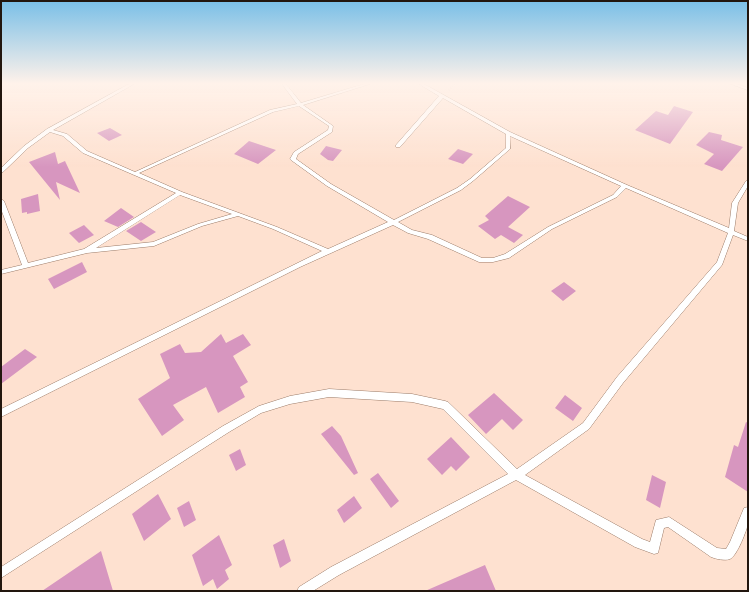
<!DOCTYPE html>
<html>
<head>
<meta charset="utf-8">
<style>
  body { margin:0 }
  #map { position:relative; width:749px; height:592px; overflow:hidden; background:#fee1d0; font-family:"Fira Sans",sans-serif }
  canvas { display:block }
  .frame { position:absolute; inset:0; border:2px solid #22160e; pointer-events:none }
</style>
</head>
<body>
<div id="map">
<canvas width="749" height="592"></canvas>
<div class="frame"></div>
</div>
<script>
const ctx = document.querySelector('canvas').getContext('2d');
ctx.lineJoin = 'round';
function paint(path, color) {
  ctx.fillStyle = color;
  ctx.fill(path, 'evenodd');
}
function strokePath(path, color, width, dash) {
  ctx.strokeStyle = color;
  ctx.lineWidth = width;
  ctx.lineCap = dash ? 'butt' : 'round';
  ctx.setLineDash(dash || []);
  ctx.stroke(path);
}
paint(new Path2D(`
  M674 106 693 112 670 144 635 130 656 111 668 115Z
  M110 128 122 135 109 141 97 133Z
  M709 132 722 135 721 140 743 147 722 171 704 164 714 154 696 145Z
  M249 141 276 150 258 164 234 154Z
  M326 146 342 150 333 161 328 160 320 154Z
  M458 149 473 154 463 164 448 159Z
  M55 152 58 164 65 161 80 193 56 182 60 200 29 162Z
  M38 194 40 211 27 214V212L22 213 21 199Z
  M508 196 530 207 508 227 523 235 514 243 501 235 495 239 478 226 489 220 485 216Z
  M121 208 134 217 118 227 104 221Z
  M141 222 156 232 141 241 126 231Z
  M84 225 94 235 79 243 69 233Z
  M82 262 87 272 54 289 48 279Z
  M564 282 576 291 563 301 551 291Z
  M221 334 226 343 243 334 251 345 233 356 248 382 240 387 245 397 218 413 206 387 173 405 184 420 162 436 138 399 170 378 160 354 180 344 185 353 201 352Z
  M25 349 37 357 1 384V367Z
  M494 393 523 420 513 430 502 419 486 434 468 415Z
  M565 395 582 408 573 421 555 408Z
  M746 422 748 423V492L725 477 734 445 738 447Z
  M332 426 341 436 358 473 354 475 321 434Z
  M451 437 470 457 456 471 451 466 442 475 427 459Z
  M240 449 246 465 236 471 229 455Z
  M378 473 399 501 391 508 370 479Z
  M652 475 666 482 660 508 646 500Z
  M158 494 171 519 144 541 132 514Z
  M354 496 362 508 344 523 337 510Z
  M189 501 196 520 184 527 177 508Z
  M219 535 232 565 225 570 229 579 217 589 213 579 203 586 192 555Z
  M284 539 291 561 280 568 273 545Z
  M101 551 113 591H42Z
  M485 565 496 591H425Z`), '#d796bf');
const lane = new Path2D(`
  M129 84H134L53 130 67 134 87 151 135 172 270 110 297 104 282 84H286L301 103 364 84H370L303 105 333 126 332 132 298 154 296 159 331 184 394 220 457 188 470 179 506 148V134L443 98 400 147H396V145L439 96 419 84H424L510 132 627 185 729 228 732 203 746 181 748 180V186L738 203 734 231 748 237V241L733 235 722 265 623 383 589 429 525 475 642 539 650 542 656 520 669 517 717 548 726 549 730 542 744 508 748 507C748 512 749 518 748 523 747 530 737 556 730 559 725 561 716 559 711 557L668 527 664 528 658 553 654 554 635 547 516 480 339 575 313 591H297L299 587 331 567 508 474 443 409 412 402 329 397 290 404 261 413 229 432 1 578V567L223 426 259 406 290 396 329 389 412 394 445 401 448 402 517 469 583 423 617 377 717 262 728 233 626 188 617 197 552 229 509 258 493 262H479L428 239 408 233 393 225 300 267 1 417V409L322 251 273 229 238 216 202 226 154 246 87 253 1 274V270L22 265 1 209V199L4 201 28 263 84 249 176 193 83 153 63 136 50 132 28 148 3 172 1 173V168L24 146 47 129ZM299 106 329 126 328 130 294 152 290 159 291 160 327 186 388 222 328 249 277 227 182 192 139 173 273 112ZM510 136 621 186 613 195 548 227 505 254 493 258H482L432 235 412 230 398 222 461 190 473 181 510 149ZM180 195 232 214 198 224 153 242 96 248Z
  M731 84H737L748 88V90Z`);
strokePath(lane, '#9b7b68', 1);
strokePath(new Path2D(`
  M449 90 455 84`), '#baa394', 1.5, [0.5, 2]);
paint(lane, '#fff');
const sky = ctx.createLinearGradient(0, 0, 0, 167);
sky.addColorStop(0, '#79bfe7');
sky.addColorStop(0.5, '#fff2ea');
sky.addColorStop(1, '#fff2ea00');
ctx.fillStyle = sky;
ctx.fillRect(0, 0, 749, 167);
</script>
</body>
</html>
